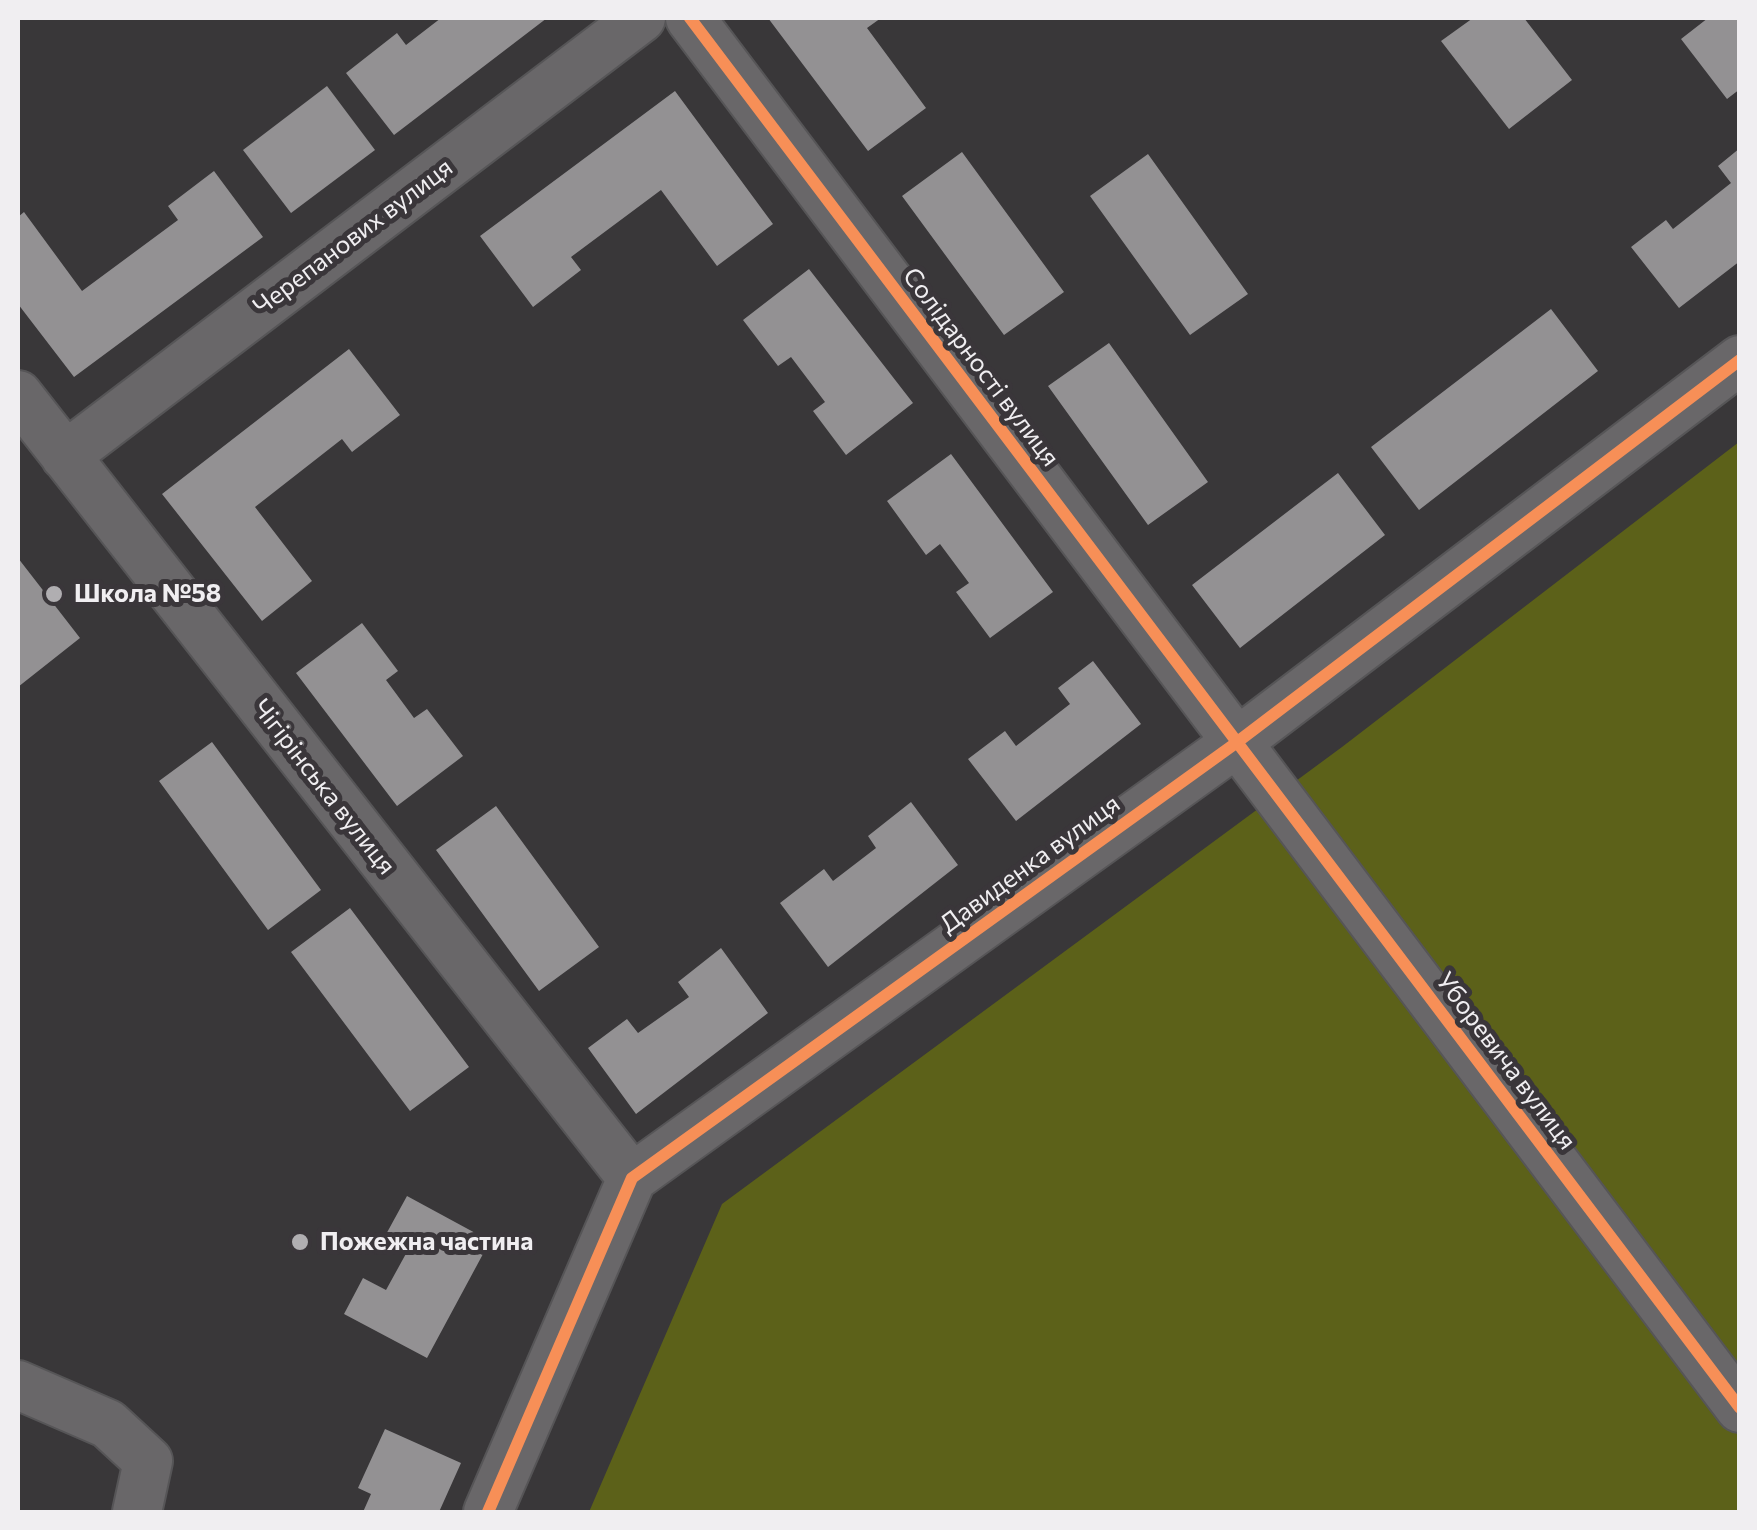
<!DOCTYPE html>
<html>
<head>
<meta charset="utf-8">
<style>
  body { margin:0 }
  #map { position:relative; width:1757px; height:1530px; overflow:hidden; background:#393739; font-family:Commissioner,sans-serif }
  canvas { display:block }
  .frame { position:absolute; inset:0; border:20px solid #f0eef1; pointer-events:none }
</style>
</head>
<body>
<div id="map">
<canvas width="1757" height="1530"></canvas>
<div class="frame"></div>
</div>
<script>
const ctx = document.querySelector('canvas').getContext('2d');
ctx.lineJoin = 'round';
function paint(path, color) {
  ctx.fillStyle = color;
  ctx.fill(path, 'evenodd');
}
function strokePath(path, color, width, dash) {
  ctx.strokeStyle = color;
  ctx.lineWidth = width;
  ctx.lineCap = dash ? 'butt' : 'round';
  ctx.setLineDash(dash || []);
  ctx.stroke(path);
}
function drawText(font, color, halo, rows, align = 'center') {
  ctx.font = font + ' Commissioner,sans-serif';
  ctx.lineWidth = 10;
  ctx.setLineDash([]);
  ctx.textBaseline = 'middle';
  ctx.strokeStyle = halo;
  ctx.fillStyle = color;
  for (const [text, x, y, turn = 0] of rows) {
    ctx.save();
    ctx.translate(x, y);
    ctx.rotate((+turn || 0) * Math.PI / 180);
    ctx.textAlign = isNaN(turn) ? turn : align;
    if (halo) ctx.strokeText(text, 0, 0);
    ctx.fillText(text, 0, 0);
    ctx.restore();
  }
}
paint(new Path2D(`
  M1739 442V1512H589L722 1204 1342 747Z`), '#5c6119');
paint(new Path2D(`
  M441 18H547L394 135 346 73 397 33 406 45Z
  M768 18H881L867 28 926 108 868 151Z
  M1473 18H1524L1572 80 1509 129 1441 41Z
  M1708 18H1740V89L1727 99 1681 39Z
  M327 86 375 150 291 213 243 150Z
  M675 91 773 224 717 266 661 190 571 257 581 270 533 307 480 236Z
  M1740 148V261L1679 308 1631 247 1666 220 1673 229 1731 183 1718 166Z
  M962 152 1064 292 1004 335 902 196Z
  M1148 154 1248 294 1190 335 1090 196Z
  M214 171 263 237 74 377 18 304V217L24 212 82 291 178 220 168 206Z
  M809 269 913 403 846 455 813 411 825 402 791 357 778 366 743 320Z
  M1551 309 1598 371 1419 510 1371 447Z
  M1109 343 1208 482 1148 525 1048 386Z
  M349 349 400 415 352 452 342 439 255 507 312 581 262 621 162 494Z
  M951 454 1053 592 990 638 956 592 969 583 940 544 926 555 887 501Z
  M1338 473 1385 535 1240 648 1192 585Z
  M18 558 80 638 18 687Z
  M362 623 398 671 386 680 414 718 427 709 463 756 397 806 296 673Z
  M1093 661 1141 724 1016 821 968 759 1005 731 1016 746 1070 704 1058 688Z
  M212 742 321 890 268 930 159 781Z
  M911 802 958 865 828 967 780 903 824 869 833 881 876 848 868 836Z
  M496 806 599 947 539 991 436 850Z
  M350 908 469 1067 410 1111 291 952Z
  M721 948 768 1013 636 1114 588 1048 627 1019 638 1033 689 997 678 982Z
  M407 1196 490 1241 427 1358 344 1314 363 1278 386 1290 408 1250 384 1238Z
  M385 1429 461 1463 439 1512H363L371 1494 358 1488Z`), '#939193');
const minor = new Path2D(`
  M690 18 1740 1408
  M18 395 632 1178
  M65 456 641 18
  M18 1385 108 1424 148 1461 137 1512
  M488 1512 632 1178 1236 743 1740 360`);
strokePath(minor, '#565557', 52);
strokePath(minor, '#696769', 48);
strokePath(new Path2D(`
  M690 18 1740 1408
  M488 1512 632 1178 1236 743 1740 360`), '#f78f57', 12);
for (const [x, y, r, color] of [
  [54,594,10,"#b0aeb1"],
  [300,1242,10,"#b0aeb1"]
]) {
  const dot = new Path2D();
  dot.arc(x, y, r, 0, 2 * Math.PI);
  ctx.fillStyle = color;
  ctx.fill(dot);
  strokePath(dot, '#3a363a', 4);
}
drawText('25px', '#f0eef1', '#3a363a', [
  ["Черепанових вулиця",353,237,-37],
  ["Солідарності вулиця",981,367,53],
  ["Чiгiрiнська вулиця",324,787,52],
  ["Давиденка вулиця",1030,864,-36],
  ["Уборевича вулиця",1506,1061,53]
]);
drawText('bold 25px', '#f0eef1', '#3a363a', [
  ["Школа №58",74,594],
  ["Пожежна частина",320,1242]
], 'left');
</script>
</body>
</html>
